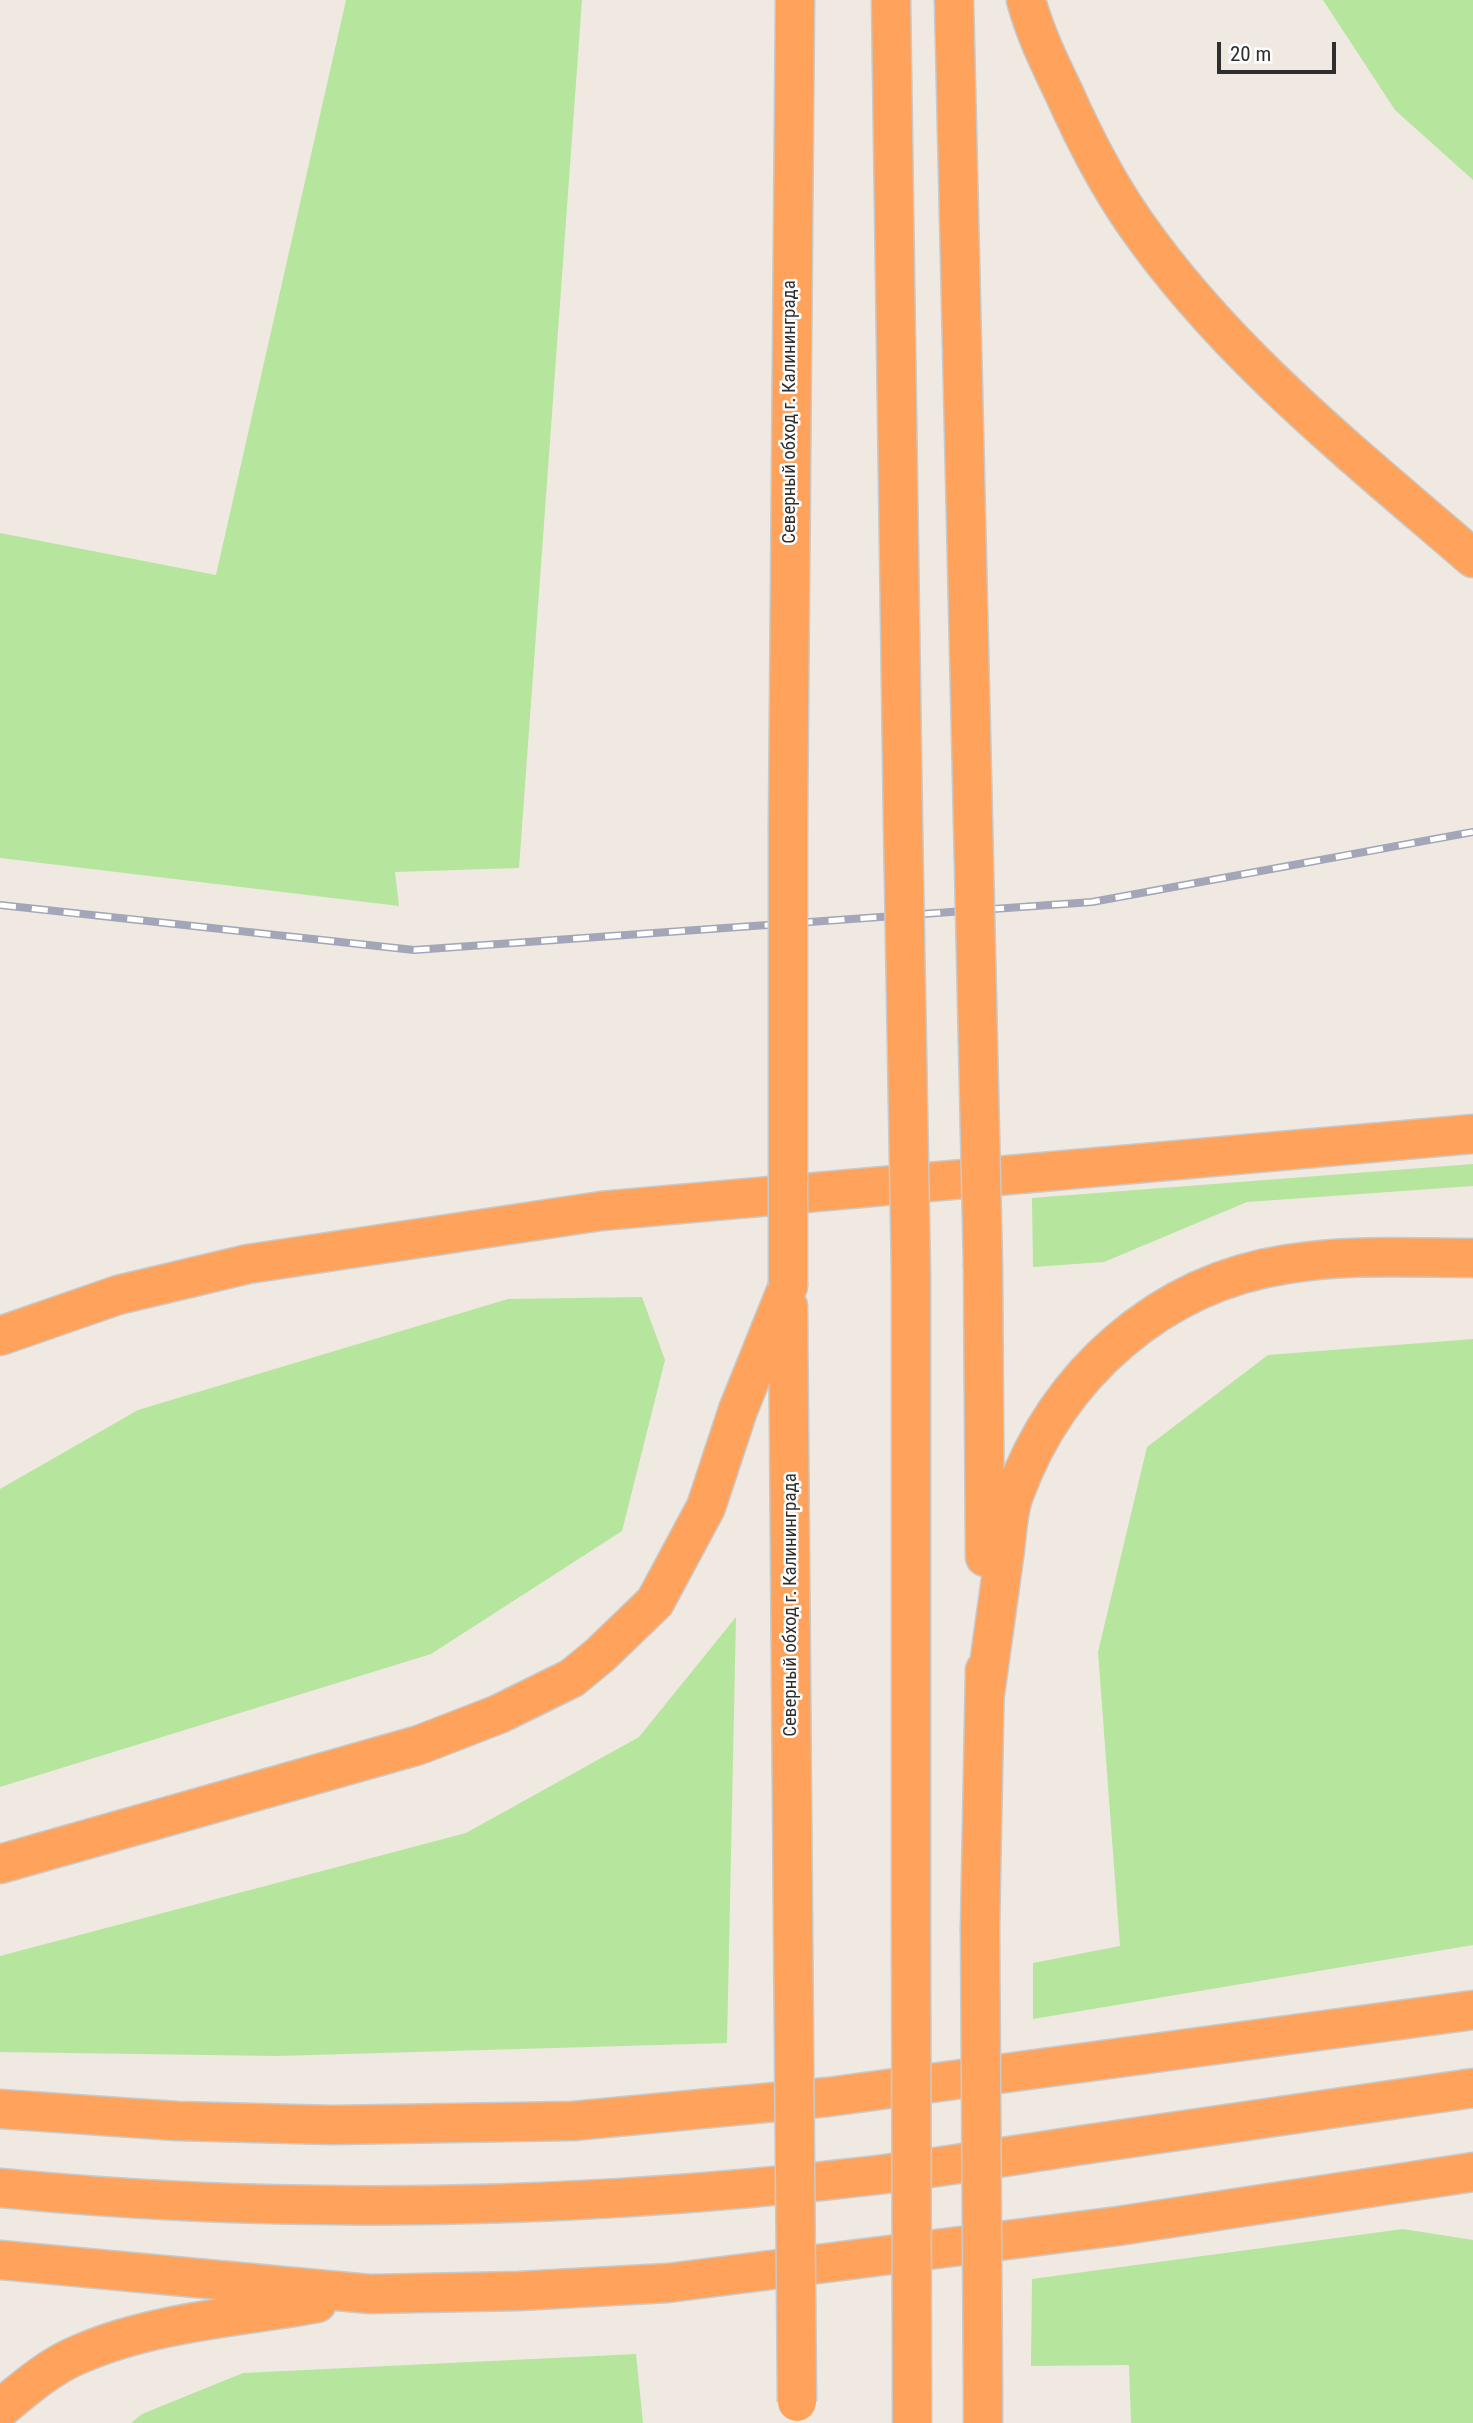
<!DOCTYPE html>
<html>
<head>
<meta charset="utf-8">
<style>
  body { margin:0 }
  #map { position:relative; width:1473px; height:2423px; overflow:hidden; background:#efe9e1; font-family:"Roboto Condensed",sans-serif }
  canvas { display:block }
  .scale { position:absolute; left:1217px; top:42px; width:119px; height:32px; box-sizing:border-box; border:4px solid #2e2e2e; border-top:0; padding-left:9px; font-size:21px; line-height:24px; white-space:nowrap; color:#2e2e2e; -webkit-text-stroke:5px #fff; paint-order:stroke }
</style>
</head>
<body>
<div id="map">
<canvas width="1473" height="2423"></canvas>
<div class="scale">20 m</div>
</div>
<script>
const ctx = document.querySelector('canvas').getContext('2d');
ctx.lineJoin = 'round';
function paint(path, color) {
  ctx.fillStyle = color;
  ctx.fill(path, 'evenodd');
}
function strokePath(path, color, width, dash) {
  ctx.strokeStyle = color;
  ctx.lineWidth = width;
  ctx.lineCap = dash ? 'butt' : 'round';
  ctx.setLineDash(dash || []);
  ctx.stroke(path);
}
function drawText(font, color, halo, rows, align = 'center') {
  ctx.font = font + ' "Roboto Condensed",sans-serif';
  ctx.lineWidth = 5;
  ctx.setLineDash([]);
  ctx.textBaseline = 'middle';
  ctx.strokeStyle = halo;
  ctx.fillStyle = color;
  for (const [text, x, y, turn = 0] of rows) {
    ctx.save();
    ctx.translate(x, y);
    ctx.rotate((+turn || 0) * Math.PI / 180);
    ctx.textAlign = isNaN(turn) ? turn : align;
    if (halo) ctx.strokeText(text, 0, 0);
    ctx.fillText(text, 0, 0);
    ctx.restore();
  }
}
paint(new Path2D(`
  M346 0H582L519 868 395 872 399 906 0 858V533L216 575Z
  M1323 0H1473V180L1395 110Z
  M1473 1164V1186L1247 1202 1104 1262 1033 1267 1032 1198Z
  M642 1297 665 1360 622 1531 431 1654 0 1787V1489L138 1410 508 1299Z
  M1473 1339V1945L1033 2019V1963L1120 1946 1098 1652 1147 1447 1268 1355Z
  M736 1617 727 2043 277 2056 0 2052V1956L466 1833 639 1737Z
  M1403 2229 1473 2240V2423H1131L1129 2365 1031 2366 1032 2279Z
  M636 2354 643 2423H131L142 2414 243 2373Z`), '#b6e59e');
const highway = new Path2D(`
  M891 0 903 825
  M954 0 973 821
  M1026 0C1035 33 1049 62 1064 93 1084 138 1107 183 1135 223 1226 354 1354 455 1473 558
  M788 823 795 0
  M983 1267 985 1557
  M911 1276V1925
  M788 1306 793 1923
  M0 1336 118 1295 248 1264 601 1211 1473 1134
  M985 1694C991 1648 998 1603 1004 1557 1007 1538 1007 1513 1014 1495 1058 1374 1160 1283 1288 1264 1349 1254 1411 1258 1473 1258
  M0 1864 419 1745 499 1714 572 1678 600 1655 655 1602 706 1507 738 1410 788 1286
  M980 1927 985 1670
  M0 2109 177 2121 332 2125 573 2121 828 2097 1473 2010
  M0 2188C290 2216 587 2209 877 2175 943 2167 1009 2156 1075 2146 1208 2127 1340 2107 1473 2088
  M0 2260 370 2294 519 2291 668 2283 1118 2226 1473 2172
  M912 2396V2423
  M0 2409C24 2389 50 2366 80 2354 153 2322 240 2317 317 2303
  M983 2423V2396`);
strokePath(highway, '#c9c9c9', 41);
strokePath(highway, '#ffa35c', 38);
const rail = new Path2D(`
  M0 905 414 950 1092 902 1473 832`);
strokePath(rail, '#a3a6b8', 8);
strokePath(rail, '#fff', 5, [16]);
const highwayBridge = new Path2D(`
  M973 821 983 1267
  M788 823V1286
  M903 825 911 1276
  M793 1923 797 2402
  M911 1925 912 2396
  M980 1927 983 2396`);
strokePath(highwayBridge, '#c9c9c9', 41, []);
strokePath(highwayBridge, '#ffa35c', 38);
drawText('19px', '#2e2e2e', '#fff', [
  ["Северный обход г. Калининграда",790,412,-90],
  ["Северный обход г. Калининграда",791,1605,-90]
]);
</script>
</body>
</html>
